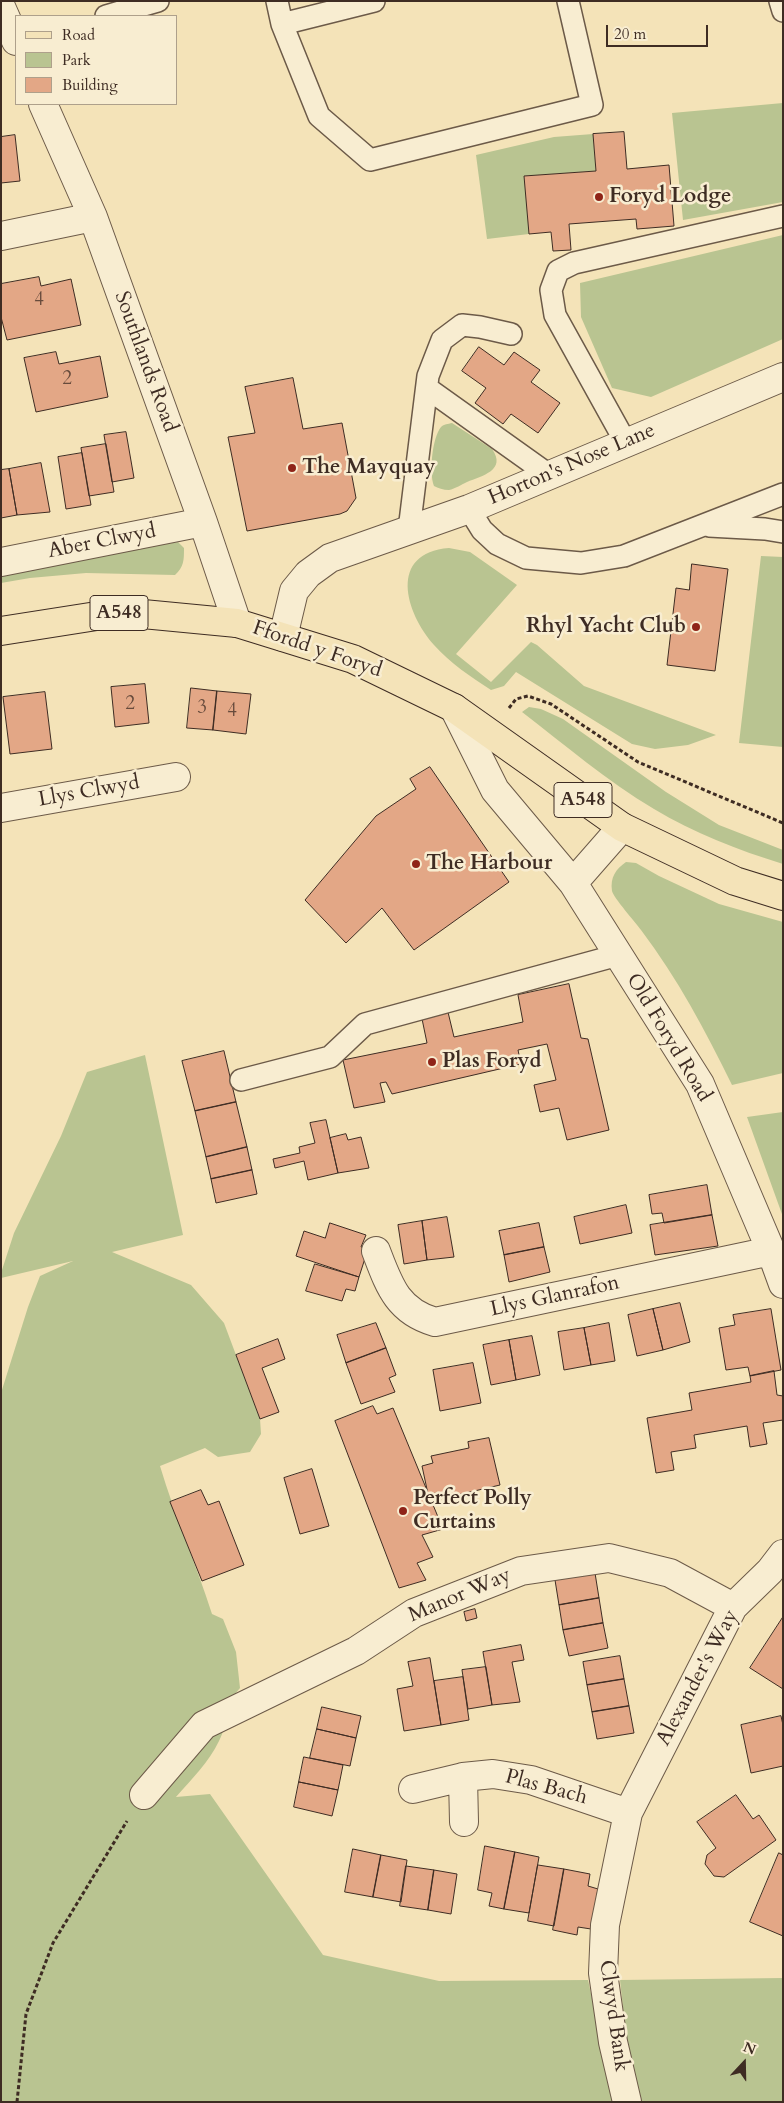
<!DOCTYPE html>
<html>
<head>
<meta charset="utf-8">
<style>
  body { margin:0 }
  #map { position:relative; width:784px; height:2103px; overflow:hidden; background:#f4e3b8; font-family:Cardo,serif }
  canvas { display:block }
  .frame { position:absolute; inset:0; border:2px solid #3e2c23; pointer-events:none }
  .legend { position:absolute; left:15px; top:15px; width:162px; height:90px; box-sizing:border-box; background:#f8edd1; border:1px solid #aea08b; margin:0; padding:6px 9px; list-style:none; font-size:15px; color:#3e2c23 }
  .legend li { display:flex; align-items:center; gap:10px; height:25px }
  .legend b { width:25px; border:1px solid #aea08b }
  .north { position:absolute; left:719px; top:2038px; width:50px; height:50px; -webkit-text-stroke:4px #f8edd1; paint-order:stroke; rotate:21deg; font-size:14px; font-weight:700; line-height:20px; text-align:center; color:#3e2c23 }
  .north::after { content:''; display:block; margin:auto; width:18px; height:22px; background:#3e2c23; clip-path:polygon(50% 0,100% 100%,50% 72%,0 100%) }
  .scale { position:absolute; left:606px; top:25px; width:102px; height:22px; box-sizing:border-box; border:2px solid #3e2c23; border-top:0; padding-left:6px; font-size:15px; line-height:18px; white-space:nowrap; color:#3e2c23; -webkit-text-stroke:4px #f8edd1; paint-order:stroke }
</style>
</head>
<body>
<div id="map">
<canvas width="784" height="2103"></canvas>
<div class="frame"></div>
<ul class="legend">
<li><b style="height:6px;background:#f4e3b8"></b>Road</li>
<li><b style="height:14px;background:#b9c491"></b>Park</li>
<li><b style="height:14px;background:#e3a786"></b>Building</li>
</ul>
<div class="north">N</div>
<div class="scale">20 m</div>
</div>
<script>
const ctx = document.querySelector('canvas').getContext('2d');
ctx.lineJoin = 'round';
function paint(path, color) {
  ctx.fillStyle = color;
  ctx.fill(path, 'evenodd');
}
function strokePath(path, color, width, dash) {
  ctx.strokeStyle = color;
  ctx.lineWidth = width;
  ctx.lineCap = dash ? 'butt' : 'round';
  ctx.setLineDash(dash || []);
  ctx.stroke(path);
}
function drawText(font, color, halo, rows, align = 'center') {
  ctx.font = font + ' Cardo,serif';
  ctx.lineWidth = 5;
  ctx.setLineDash([]);
  ctx.textBaseline = 'middle';
  ctx.strokeStyle = halo;
  ctx.fillStyle = color;
  for (const [text, x, y, turn = 0] of rows) {
    ctx.save();
    ctx.translate(x, y);
    ctx.rotate((+turn || 0) * Math.PI / 180);
    ctx.textAlign = isNaN(turn) ? turn : align;
    if (halo) ctx.strokeText(text, 0, 0);
    ctx.fillText(text, 0, 0);
    ctx.restore();
  }
}
paint(new Path2D(`
  M783 103V202L683 220 672 113Z
  M593 134 596 171 525 176 529 234 487 239 476 155 554 137Z
  M783 235V339L651 397 612 388 581 317 580 283Z
  M452 423 492 449C507 470 482 476 467 482 462 484 455 489 449 490 443 490 438 488 434 486 429 473 432 438 441 427 444 424 448 424 452 423Z
  M178 542 184 548C184 560 184 567 175 575L86 573 30 578 1 583V573Z
  M449 548 470 552 517 585 456 654 491 682 531 642 537 645 584 686 716 735 688 745 655 749 632 744 516 672 504 686 491 690C471 677 450 663 434 645 405 612 388 553 449 548Z
  M761 556 783 557V747L739 743Z
  M529 707 541 709 563 719 666 792 719 825 783 850V864C738 850 694 833 654 809 607 781 565 745 522 712Z
  M626 862 636 863 659 876 719 904 783 922V1073L732 1085C705 1030 678 979 641 930 636 923 613 897 612 891 610 877 616 869 626 862Z
  M145 1055 183 1235 112 1252 191 1285 224 1323 260 1419 261 1434 250 1452 218 1457 205 1448 160 1466C175 1516 196 1564 212 1614L223 1619 236 1652 240 1688C224 1705 229 1722 219 1741 209 1762 191 1780 176 1797L210 1794 323 1955 439 1981 588 1980 615 2102H1V1393L28 1307 40 1276 73 1261 1 1278V1273L14 1233 61 1136 87 1072Z
  M783 1112V1217L747 1117Z
  M783 1978V2102H640L627 2045 620 1980Z`), '#b9c491');
const building = new Path2D(`
  M624 132 627 169 669 165 674 226 637 229 636 219 569 224 571 250 553 251 551 232 529 234 524 176 596 171 593 134Z
  M15 135 20 181 1 183V137Z
  M39 277 41 286 71 279 81 325 7 340 1 317V284Z
  M479 347 504 365 514 352 540 370 531 382 560 403 538 433 511 414 503 424 475 403 486 388 462 371Z
  M56 352 59 364 100 356 108 397 36 412 24 358Z
  M293 378 303 429 342 423 356 498 347 511 340 514 247 531 228 437 255 433 245 387Z
  M126 432 134 478 112 482 104 435Z
  M106 444 114 492 89 496 81 448Z
  M82 453 91 505 66 509 58 457Z
  M41 463 50 512 17 515 9 469Z
  M9 469 17 515 1 518V470Z
  M692 564 728 569 715 671 667 665 676 588 689 590Z
  M145 684 149 723 115 727 111 687Z
  M191 688 217 691 213 730 187 728Z
  M217 691 251 694 246 734 213 730Z
  M45 692 52 749 10 754 3 697Z
  M430 767 509 882 414 950 382 908 346 943 305 900 376 816 416 789 410 779Z
  M569 984 581 1038 588 1039 609 1130 567 1140 559 1108 540 1112 534 1085 556 1080 547 1044 518 1050 521 1064 392 1094 386 1082 380 1083 385 1102 354 1108 343 1060 427 1043 421 1014 447 1008 454 1037 523 1022 518 995Z
  M224 1051 236 1102 195 1111 182 1061Z
  M236 1102 247 1147 206 1157 195 1111Z
  M326 1120 338 1173 308 1180 304 1161 275 1168 273 1159 300 1153 299 1147 315 1143 310 1123Z
  M346 1134 348 1140 361 1137 369 1168 338 1173 330 1138Z
  M247 1147 252 1170 211 1179 206 1157Z
  M252 1170 257 1194 216 1203 211 1179Z
  M707 1185 712 1215 664 1223 662 1213 652 1214 649 1195Z
  M626 1205 632 1233 580 1244 574 1217Z
  M712 1215 718 1246 655 1255 650 1225Z
  M447 1217 454 1257 427 1260 422 1221Z
  M422 1221 427 1260 404 1264 398 1225Z
  M330 1223 366 1235 361 1247 368 1249 359 1277 296 1256 304 1231 325 1238Z
  M539 1223 544 1247 504 1255 499 1231Z
  M544 1247 550 1272 509 1282 504 1255Z
  M315 1264 359 1277 355 1291 346 1289 342 1301 306 1291Z
  M680 1303 690 1342 663 1350 653 1309Z
  M653 1309 663 1350 637 1356 628 1315Z
  M771 1309 781 1370 750 1376 748 1367 726 1370 719 1328 735 1325 733 1315Z
  M376 1323 386 1348 346 1363 337 1335Z
  M609 1323 615 1361 591 1365 584 1328Z
  M584 1328 591 1365 564 1370 558 1332Z
  M532 1336 540 1375 516 1380 509 1340Z
  M278 1339 285 1359 262 1368 279 1412 260 1419 236 1355Z
  M509 1340 516 1380 491 1385 483 1345Z
  M386 1348 396 1375 389 1378 395 1392 361 1404 346 1363Z
  M473 1363 481 1403 440 1411 433 1370Z
  M774 1371 777 1395 783 1396V1420L763 1423 767 1444 750 1447 747 1426 694 1435 696 1448 671 1452 674 1470 656 1473 647 1418 692 1410 689 1393 751 1382 750 1376Z
  M373 1406 377 1414 393 1408 443 1529 422 1535 433 1557 417 1563 426 1580 399 1588 335 1421Z
  M489 1438 500 1485 440 1499 438 1493 428 1494 422 1466 433 1463 431 1456 469 1448 468 1442Z
  M312 1469 329 1526 300 1534 284 1478Z
  M201 1490 208 1505 219 1501 244 1565 202 1581 170 1502Z
  M595 1573 599 1598 559 1605 555 1580Z
  M599 1598 603 1623 563 1630 559 1605Z
  M475 1609 477 1618 466 1621 464 1612Z
  M783 1617V1689L750 1668Z
  M603 1623 608 1648 569 1656 563 1630Z
  M521 1645 524 1660 512 1662 520 1702 492 1705 483 1652Z
  M620 1656 624 1679 587 1685 583 1662Z
  M430 1658 441 1725 404 1731 397 1689 413 1686 408 1662Z
  M486 1667 492 1705 468 1709 462 1670Z
  M463 1677 469 1720 441 1725 434 1681Z
  M624 1679 629 1706 592 1712 587 1685Z
  M629 1706 634 1733 597 1739 592 1712Z
  M322 1707 361 1716 356 1738 317 1729Z
  M781 1716 783 1725V1766L751 1773 741 1725Z
  M317 1729 356 1738 350 1766 310 1758Z
  M304 1757 343 1765 338 1790 299 1782Z
  M299 1782 338 1790 332 1816 294 1807Z
  M736 1795 753 1819 759 1815 776 1840 724 1877 714 1876 705 1864 707 1855 716 1848 697 1822Z
  M485 1846 515 1852 504 1909 489 1906 492 1893 478 1890Z
  M353 1849 381 1855 373 1897 345 1892Z
  M515 1852 539 1857 529 1913 504 1909Z
  M779 1853 783 1855V1936L750 1922Z
  M381 1855 407 1860 401 1902 373 1897Z
  M538 1865 564 1869 554 1926 528 1921Z
  M406 1866 434 1870 428 1910 400 1906Z
  M564 1869 590 1874 588 1886 598 1889 591 1929 578 1927 577 1935 553 1930Z
  M434 1870 457 1874 451 1914 428 1910Z`);
paint(building, '#e3a786');
strokePath(building, '#3e2c23', 1);
const lane = new Path2D(`
  M277 1 282 24 319 116 370 160 592 105 568 1
  M780 1 783 11
  M106 16 158 1
  M282 24 374 1
  M427 388 549 475
  M626 443 555 315 551 290 558 271 574 263 783 216
  M469 509 482 530 497 544 526 558 581 563 624 556 783 494
  M709 526 765 529 783 532
  M409 530 428 376 442 340 462 325 480 327 511 334
  M241 1080 330 1057 365 1024 618 955`);
const street = new Path2D(`
  M1 7 16 41
  M43 104 93 217 203 522 237 623
  M1 236 93 217
  M1 562 203 522
  M283 637 294 591 308 574 330 558 469 509 783 377
  M454 708 495 790 573 883 700 1084 771 1251 783 1284
  M1 808 176 777
  M573 883 622 827
  M376 1251C389 1285 397 1311 435 1322L771 1251
  M413 1789 463 1777
  M144 1795 204 1725 356 1651 414 1613 521 1571 609 1558 670 1573 733 1607
  M464 1822 463 1777 493 1774 531 1780 628 1813
  M627 2102 613 2042 603 1973 605 1925 628 1813 733 1607 770 1571 783 1554`);
const primary = new Path2D(`
  M1 631 122 612 237 623 353 659 454 708 622 827 735 881 783 896`);
strokePath(lane, '#6c5a48', 24);
strokePath(street, '#6c5a48', 30);
strokePath(primary, '#3e2c23', 30);
strokePath(new Path2D(`
  M509 708 516 699 528 696 551 704 638 762 783 823
  M17 2102 26 2014 53 1943 127 1821`), '#3e2c23', 3, [4, 2.5]);
strokePath(lane, '#f8edd1', 21);
strokePath(street, '#f8edd1', 28);
strokePath(primary, '#f4e3b8', 28);
for (const [x, y, r, color] of [
  [599,197,5,"#8f2418"],
  [292,468,5,"#8f2418"],
  [696,627,5,"#8f2418"],
  [416,864,5,"#8f2418"],
  [432,1062,5,"#8f2418"],
  [403,1511,5,"#8f2418"]
]) {
  const dot = new Path2D();
  dot.arc(x, y, r, 0, 2 * Math.PI);
  ctx.fillStyle = color;
  ctx.fill(dot);
  strokePath(dot, '#f8edd1', 2);
}
drawText('19px', '#674b3c', null, [
  ["4",39,301],
  ["2",67,380],
  ["2",130,705],
  ["3",202,709],
  ["4",232,712]
]);
for (const [x, y, w] of [
  [119,613,58],
  [583,800,58]
]) {
  const box = new Path2D();
  box.roundRect(x - w / 2, y - 17.5, w, 35, 4);
  ctx.fillStyle = '#f8edd1';
  ctx.fill(box);
  strokePath(box, '#3e2c23', 1);
}
drawText('bold 20px', '#3e2c23', null, [
  ["A548",119,613],
  ["A548",583,800]
]);
drawText('bold 21px', '#3e2c23', '#f8edd1', [
  ["Foryd Lodge",609,197],
  ["The Mayquay",302,468],
  ["Rhyl Yacht Club",686,627,"right"],
  ["The Harbour",426,864],
  ["Plas Foryd",442,1062],
  ["Perfect Polly",413,1499],
  ["Curtains",413,1523]
], 'left');
drawText('21px', '#3e2c23', '#f8edd1', [
  ["Southlands Road",145,362,70],
  ["Horton's Nose Lane",572,465,-23],
  ["Aber Clwyd",102,542,-11],
  ["Ffordd y Foryd",317,650,19],
  ["Llys Clwyd",89,792,-10],
  ["Old Foryd Road",668,1038,59],
  ["Llys Glanrafon",555,1297,-12],
  ["Manor Way",460,1596,-23],
  ["Alexander's Way",698,1678,-62],
  ["Plas Bach",546,1788,15],
  ["Clwyd Bank",613,2016,82]
]);
</script>
</body>
</html>
